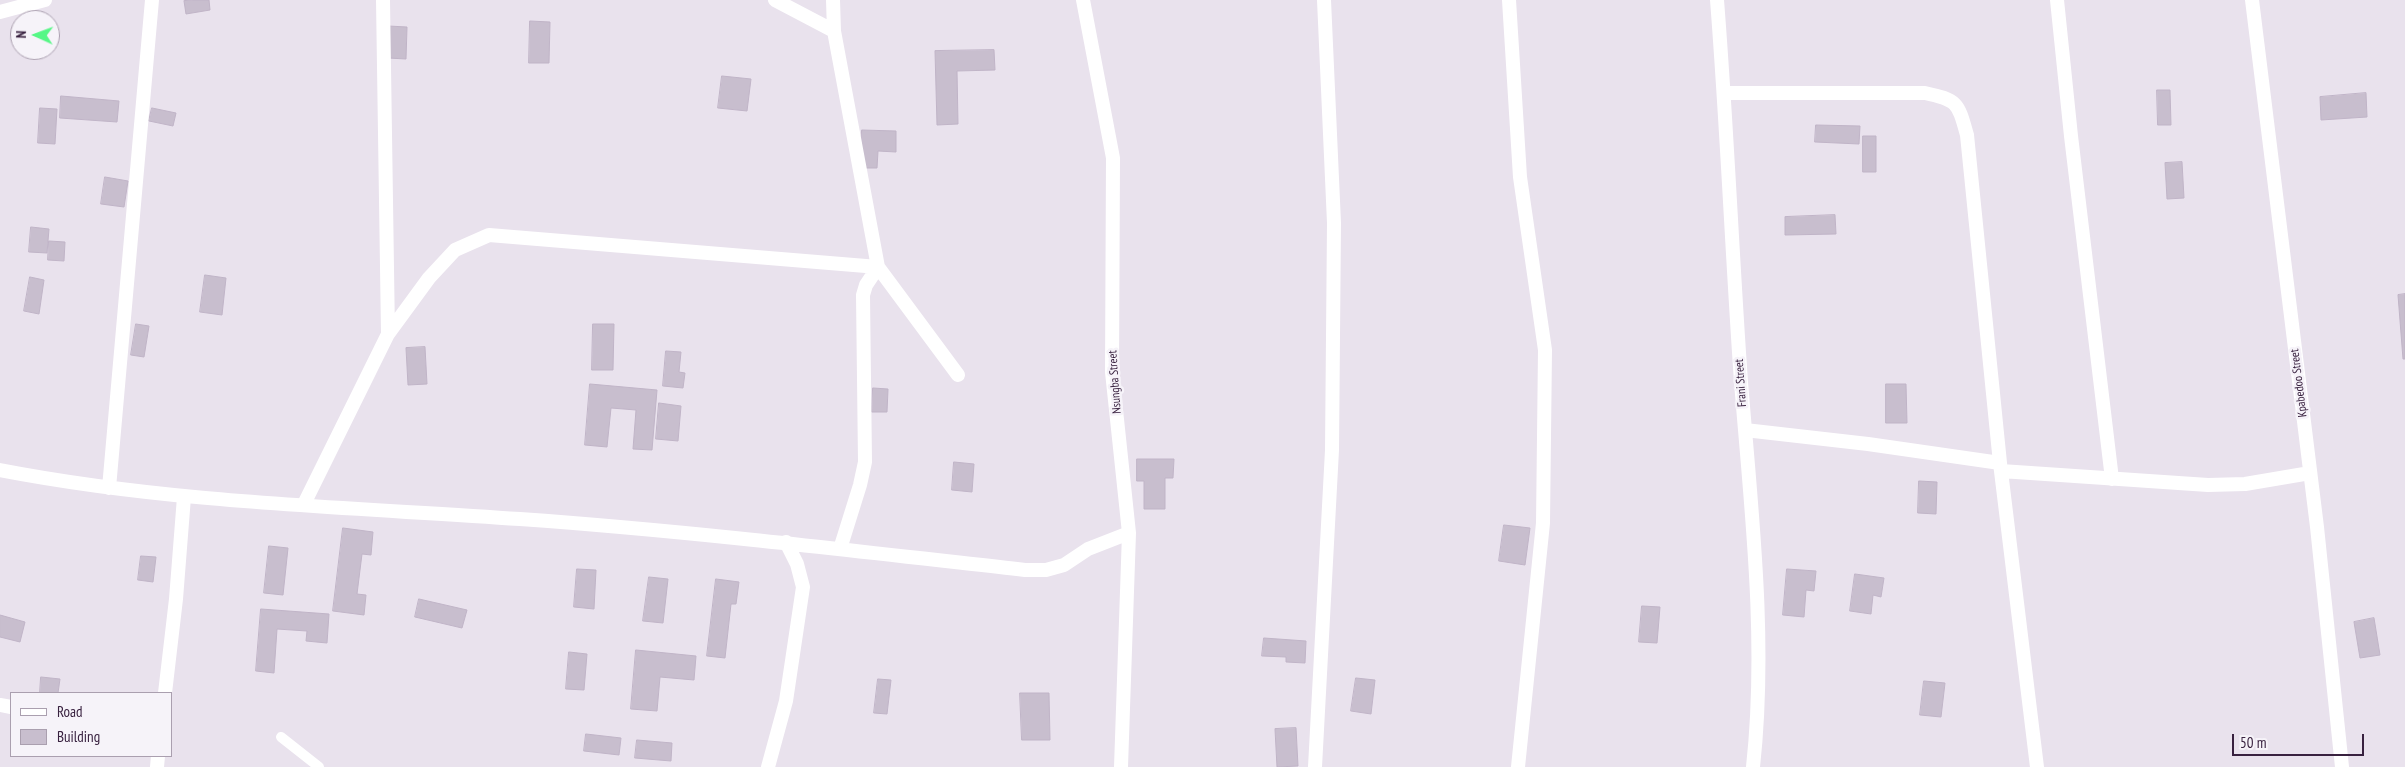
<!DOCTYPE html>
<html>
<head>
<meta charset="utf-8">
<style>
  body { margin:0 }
  #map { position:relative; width:2405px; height:767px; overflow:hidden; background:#e9e2ed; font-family:"PT Sans Narrow",sans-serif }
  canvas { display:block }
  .legend { position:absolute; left:10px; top:692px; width:162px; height:65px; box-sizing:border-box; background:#f6f3f9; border:1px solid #aa9faf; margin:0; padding:6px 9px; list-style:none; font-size:15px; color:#38213f }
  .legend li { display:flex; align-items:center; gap:10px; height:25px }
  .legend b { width:25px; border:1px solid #aa9faf }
  .north { position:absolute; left:10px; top:10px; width:50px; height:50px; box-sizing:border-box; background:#f6f3f9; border:1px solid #aa9faf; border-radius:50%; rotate:272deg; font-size:14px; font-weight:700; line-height:20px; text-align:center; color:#38213f }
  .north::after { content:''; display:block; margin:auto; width:18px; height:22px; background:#56f786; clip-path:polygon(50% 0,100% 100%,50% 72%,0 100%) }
  .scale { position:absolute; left:2232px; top:734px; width:132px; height:22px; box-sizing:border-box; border:2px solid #38213f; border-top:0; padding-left:6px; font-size:15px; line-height:18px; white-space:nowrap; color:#38213f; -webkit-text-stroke:4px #f6f3f9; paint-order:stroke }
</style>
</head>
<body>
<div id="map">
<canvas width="2405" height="767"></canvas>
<ul class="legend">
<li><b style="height:6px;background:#fff"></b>Road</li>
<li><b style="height:14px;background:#c8bece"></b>Building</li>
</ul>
<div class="north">N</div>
<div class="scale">50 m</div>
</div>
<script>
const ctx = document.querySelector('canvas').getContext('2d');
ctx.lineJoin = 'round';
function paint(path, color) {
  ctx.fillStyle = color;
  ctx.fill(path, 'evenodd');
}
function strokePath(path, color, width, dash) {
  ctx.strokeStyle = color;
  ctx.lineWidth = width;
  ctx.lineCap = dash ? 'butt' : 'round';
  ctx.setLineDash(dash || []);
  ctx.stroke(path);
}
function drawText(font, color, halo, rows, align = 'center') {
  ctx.font = font + ' "PT Sans Narrow",sans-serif';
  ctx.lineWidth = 5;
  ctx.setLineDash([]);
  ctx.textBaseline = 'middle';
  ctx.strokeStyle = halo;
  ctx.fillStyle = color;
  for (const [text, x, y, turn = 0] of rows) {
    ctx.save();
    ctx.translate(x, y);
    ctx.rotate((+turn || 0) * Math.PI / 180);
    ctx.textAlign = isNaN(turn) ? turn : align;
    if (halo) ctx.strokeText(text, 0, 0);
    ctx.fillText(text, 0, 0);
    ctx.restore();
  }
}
const building = new Path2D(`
  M193 0H209L210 10 186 14 184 1Z
  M530 21 550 22 549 63H529Z
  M388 26 407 27 406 59 388 58Z
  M994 50 995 70 957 71 958 124 937 125 935 51Z
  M722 76 751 79 747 111 718 108Z
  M2157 90H2170L2171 125H2158Z
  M2366 93 2367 117 2321 120 2320 97Z
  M61 96 119 101 117 122 60 118Z
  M40 108 57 109 55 144 38 143Z
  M152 108 176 113 173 126 149 121Z
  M1816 125 1860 126 1859 144 1815 142Z
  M862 130 896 131V152L878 151 877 168H860Z
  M1863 136H1876V172H1863Z
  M2182 162 2184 198 2167 199 2165 163Z
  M105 177 128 181 124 207 101 204Z
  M1835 215 1836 234 1785 235V217Z
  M31 227 49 229 47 253 29 252Z
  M49 241 65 242 64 261 48 260Z
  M205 275 226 278 222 315 200 312Z
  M30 277 44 280 39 314 24 311Z
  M2405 294V359H2403L2398 295Z
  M136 324 149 326 144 357 131 355Z
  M593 324H614L613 370H592Z
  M425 347 427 384 408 385 406 348Z
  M666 351 681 352 679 372 685 373 683 388 663 386Z
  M590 384 657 390 652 450 633 449 636 410 611 408 607 447 585 445Z
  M1886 384H1906L1907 423H1886Z
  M873 388 888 389 887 412H872Z
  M659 403 681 406 678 441 656 439Z
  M1137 459H1174L1173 478H1165V509H1144V481H1137Z
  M954 462 974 464 972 492 952 490Z
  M1919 481 1937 482 1936 514 1918 513Z
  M1504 525 1530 528 1525 565 1499 561Z
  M343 528 373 532 371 555 362 554 357 594 366 595 364 615 333 611Z
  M269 546 288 548 283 595 264 593Z
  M141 556 156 557 153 582 138 580Z
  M577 569 596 570 594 609 574 607Z
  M1787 569 1816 571 1814 591 1806 590 1804 617 1783 615Z
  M1855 574 1884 578 1881 597 1873 595 1871 614 1850 611Z
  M649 577 668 579 663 623 643 621Z
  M716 579 739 582 736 604H731L725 658 707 656Z
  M419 599 467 610 462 628 415 617Z
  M1642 606 1660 607 1657 643 1639 642Z
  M261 609 329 614 327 643 306 641 307 631 277 629 274 673 256 671Z
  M0 615 25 622 20 642 0 637Z
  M2374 618 2380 655 2360 658 2354 622Z
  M1264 638 1306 641 1305 663 1286 662V657L1262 656Z
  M636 650 696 656 694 680 660 677 657 711 631 709Z
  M569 652 587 654 584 690 566 689Z
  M41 677 60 679 58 693H40Z
  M1356 678 1375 680 1371 714 1351 711Z
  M878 679 891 680 887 714 874 713Z
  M1924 681 1945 683 1941 717 1920 715Z
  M1020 693H1049L1050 740H1022Z
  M1296 728 1298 766 1277 767 1275 729Z
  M586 734 621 738 619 755 584 751Z
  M637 740 672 743 671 761 635 758Z`);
paint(building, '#c8bece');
strokePath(building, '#c0b4c7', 1);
strokePath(new Path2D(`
  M281 737 319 767`), '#fff', 10);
strokePath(new Path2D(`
  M775 0 834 31
  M833 0 834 31 878 267 866 285 863 295 865 462 860 485 840 549
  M1083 0 1113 158 1112 372 1129 533 1121 767
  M1509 0 1520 177 1545 350 1543 523 1518 767
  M1717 0C1727 127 1732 254 1741 382 1751 508 1767 640 1753 767
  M2057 0 2071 136 2112 479
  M2252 0 2317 527 2342 767
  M0 12 45 0
  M1724 93H1925C1958 100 1958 103 1967 135L2000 463 2037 767
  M388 334 429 278 455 250 489 235 878 267 958 375
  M1745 430 1868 444 2000 463
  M0 470C171 503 347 507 520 519 689 531 856 551 1025 570H1046L1064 565 1088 549 1129 533
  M2001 471 2208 485 2245 484 2310 473
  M109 488 152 0
  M304 504 388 334 383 0
  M165 693 176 599 184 497
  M0 705 11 707
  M157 767 158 756
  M768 767 786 701 803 587 797 564 786 542
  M1315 767 1332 450 1334 223 1324 0`), '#fff', 14);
drawText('12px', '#38213f', '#f6f3f9', [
  ["Nsungba Street",1115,382,-94],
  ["Frani Street",1741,383,-94],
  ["Kpabedoo Street",2299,383,-97]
]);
</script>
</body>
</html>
